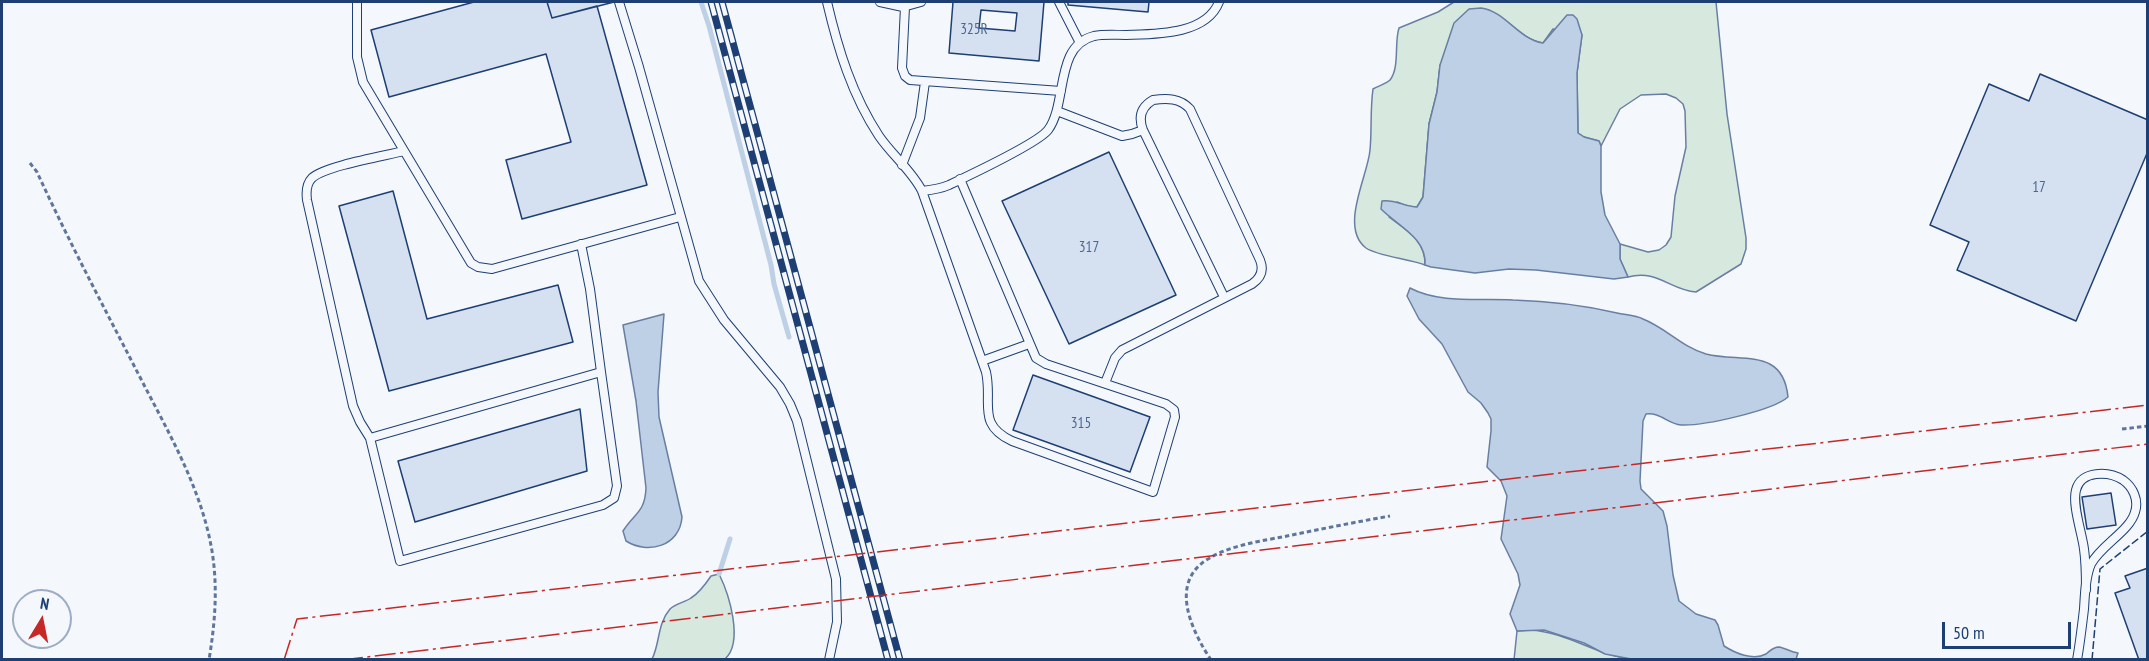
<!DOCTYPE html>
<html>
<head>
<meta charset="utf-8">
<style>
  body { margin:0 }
  #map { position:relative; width:2149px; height:661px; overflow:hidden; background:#f4f7fb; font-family:"PT Sans Narrow",sans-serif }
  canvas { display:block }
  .frame { position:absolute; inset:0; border:3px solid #1d3f73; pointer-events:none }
  .north { position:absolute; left:12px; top:589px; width:60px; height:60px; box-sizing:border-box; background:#f4f7fb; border:2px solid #9eadc5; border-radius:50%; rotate:10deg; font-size:16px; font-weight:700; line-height:24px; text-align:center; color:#1d3f73 }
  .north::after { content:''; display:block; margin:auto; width:21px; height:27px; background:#c62828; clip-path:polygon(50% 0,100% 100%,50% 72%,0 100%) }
  .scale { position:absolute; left:1942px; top:622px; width:129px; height:27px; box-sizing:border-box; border:3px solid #1d3f73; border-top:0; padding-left:8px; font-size:18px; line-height:21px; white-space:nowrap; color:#1d3f73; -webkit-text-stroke:4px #f4f7fb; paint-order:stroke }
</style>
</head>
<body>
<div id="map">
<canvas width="2149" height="661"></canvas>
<div class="frame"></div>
<div class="north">N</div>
<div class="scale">50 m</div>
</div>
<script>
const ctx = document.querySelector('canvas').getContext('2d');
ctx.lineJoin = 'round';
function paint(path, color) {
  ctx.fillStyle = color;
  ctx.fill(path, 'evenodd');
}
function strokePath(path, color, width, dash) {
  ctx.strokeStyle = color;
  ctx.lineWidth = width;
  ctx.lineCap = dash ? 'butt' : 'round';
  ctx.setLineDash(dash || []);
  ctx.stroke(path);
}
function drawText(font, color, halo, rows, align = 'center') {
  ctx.font = font + ' "PT Sans Narrow",sans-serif';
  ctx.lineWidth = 4.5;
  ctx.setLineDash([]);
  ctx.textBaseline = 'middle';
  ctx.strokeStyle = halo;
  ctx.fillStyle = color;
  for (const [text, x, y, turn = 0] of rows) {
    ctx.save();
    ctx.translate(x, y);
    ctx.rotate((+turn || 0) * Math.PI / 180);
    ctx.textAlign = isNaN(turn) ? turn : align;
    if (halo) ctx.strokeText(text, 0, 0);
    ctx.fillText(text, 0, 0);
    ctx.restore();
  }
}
const green = new Path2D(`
  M1454 2H1716L1727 114 1746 238V249L1741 264 1696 292C1670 290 1657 269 1628 277L1620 259V244L1648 252 1659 250 1666 245 1671 237 1675 196 1686 147 1685 111 1683 104 1676 98 1666 94 1641 95 1620 109 1601 146 1599 141 1584 137 1578 133 1577 73 1582 35 1553 29 1543 43C1528 41 1516 29 1505 20L1440 65 1437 92 1429 124 1423 197 1417 207 1407 206 1397 202 1389 217C1406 230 1426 241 1425 265 1410 259 1377 256 1366 248 1339 227 1368 176 1370 150 1372 130 1370 110 1373 89 1378 86 1386 84 1390 80 1400 67 1394 43 1399 28L1438 12Z
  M719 574C729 594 744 642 725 659H652C660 644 657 624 670 609 675 604 685 602 691 598 699 593 705 585 711 576Z
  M1530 630C1567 632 1596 655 1631 659L1514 660 1517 631Z`);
paint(green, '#d7e8df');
strokePath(green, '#687fa3', 1.5);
const water = new Path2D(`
  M1481 8C1505 11 1518 39 1543 43L1567 15H1573L1577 19 1582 35 1577 73 1578 133 1584 137 1599 141 1601 146V192L1605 215 1620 244V259L1628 277 1614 279 1536 270 1509 269 1475 273 1431 267 1425 265C1427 238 1398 226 1381 209L1382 201C1395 199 1405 207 1417 207L1423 197 1429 124 1437 92 1440 65 1454 23 1469 9Z
  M1410 288C1440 304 1480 298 1513 300 1548 301 1583 305 1617 313 1625 315 1635 315 1643 319 1666 328 1682 347 1706 354 1742 363 1783 347 1788 397 1772 411 1703 426 1681 425 1668 424 1660 412 1646 414L1643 421 1640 481 1641 489 1663 511 1667 526 1673 575 1679 601 1696 614 1715 620 1718 625 1724 646C1735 653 1753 661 1766 654 1770 651 1773 647 1779 647 1785 648 1791 652 1798 653L1796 659H1631L1605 654 1584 643 1544 630 1517 631 1510 614 1520 585 1518 574 1501 539 1507 496 1501 481 1487 467 1491 431V419L1488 413 1481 403 1468 392 1442 344 1419 319 1407 296Z
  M664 314 658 392 659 417 682 517C680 546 648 555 626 541L623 531C634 513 645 513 646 488L636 401 623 325Z`);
paint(water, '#bed0e5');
strokePath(water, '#687fa3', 1.5);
strokePath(new Path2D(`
  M701 2 709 26 771 265 774 284 789 337
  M719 574 730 539`), '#bed0e5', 5);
const building = new Path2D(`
  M474 2H547L552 18 597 6 647 185 522 219 506 160 571 142 546 54 389 97 371 30Z
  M547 2H614L552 18Z
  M953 2H1044L1039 61 949 53ZM981 10 1017 13 1015 31 979 28Z
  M1068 2H1149L1148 12 1068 5Z
  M2040 74 2148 120V151L2076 321 1957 270 1969 242 1930 225 1989 84 2029 101Z
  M1109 152 1176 295 1069 344 1002 201Z
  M393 191 427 319 558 285 573 342 389 391 339 206Z
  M1033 375 1150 417 1130 472 1013 430Z
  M580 409 587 471 415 522 398 461Z
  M2111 493 2116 525 2087 529 2082 497Z
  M2148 568V660H2139L2115 593 2130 588 2125 576Z`);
paint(building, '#d5e0f0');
strokePath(building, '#1d3f73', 1.5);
const lane = new Path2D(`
  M357 2V57L363 82 471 263 478 267 492 269 680 217
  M619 2 639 67 699 281 724 320 780 387 790 404 797 421 836 579 837 622 829 660
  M827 2C838 49 852 95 879 136 892 155 912 171 922 191L986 372C993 403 976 424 1012 441L1153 492 1175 417 1174 410 1166 404 1046 364 1036 358 960 179
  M880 2 903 7 921 2
  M1059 2 1080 43
  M905 7 902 68 905 76 910 80 1061 91
  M1057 111 1122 136 1132 134 1143 130
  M404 151C384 156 325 166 312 178 306 184 306 192 307 200L353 406 360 422 370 438 601 372 590 289 581 244
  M902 165 920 118 925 82
  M922 191C931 190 940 189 949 185 968 176 1038 143 1048 130 1068 103 1054 46 1094 36 1104 34 1115 35 1126 35 1156 34 1206 35 1219 2
  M982 361 1029 344
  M1105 383 1115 358 1122 350 1252 284C1261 278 1264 270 1260 260L1190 109C1180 98 1167 98 1153 100 1141 107 1138 117 1143 130L1224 297
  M370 438 400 561 603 505 614 498 617 486 601 372
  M2077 660C2080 643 2082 626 2084 609 2085 595 2085 577 2091 564 2101 545 2130 531 2135 512 2139 500 2133 487 2123 480 2109 471 2081 470 2076 490 2072 505 2082 533 2084 549 2086 563 2086 576 2086 590`);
strokePath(lane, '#1d3f73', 10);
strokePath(new Path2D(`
  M30 163 37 172C70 244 107 313 143 383 171 437 202 491 212 551 218 588 215 623 209 660
  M2122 429 2148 426
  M1211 660C1192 631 1168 583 1208 559 1230 545 1262 541 1287 536 1321 529 1356 522 1390 516`), '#5e769c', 3, [4.5, 3]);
strokePath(lane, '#f4f7fb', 8);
const rail = new Path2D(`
  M711 2 888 660
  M722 2 900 660`);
strokePath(rail, '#1d3f73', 7);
strokePath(rail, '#f4f7fb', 4.5, [14]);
strokePath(new Path2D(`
  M2092 660 2100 569 2148 531`), '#1d3f73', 1.5, [8, 3]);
strokePath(new Path2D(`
  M284 660 297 619 2148 405
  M342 660 2148 444`), '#c62828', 1.5, [21, 4.5, 3, 4.5]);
drawText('15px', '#4b6792', null, [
  ["325R",974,30],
  ["17",2039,188],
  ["317",1089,248],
  ["315",1081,424]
]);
</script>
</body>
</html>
